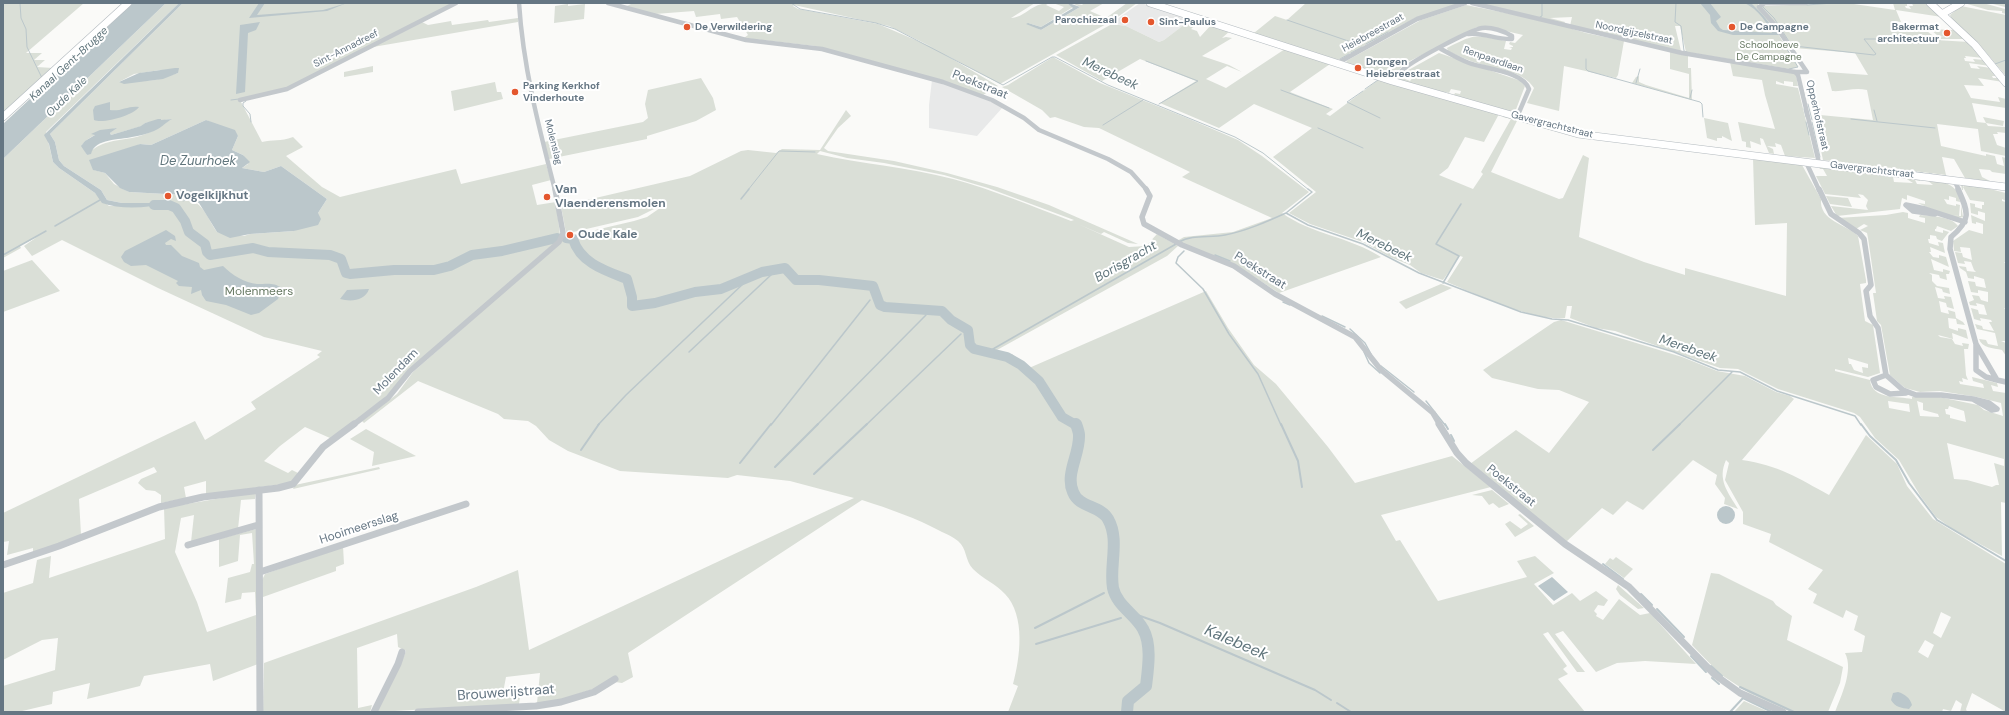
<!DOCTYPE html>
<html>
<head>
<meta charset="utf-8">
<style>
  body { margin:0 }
  #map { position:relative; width:2009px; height:715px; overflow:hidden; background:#fafaf8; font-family:"DM Sans",sans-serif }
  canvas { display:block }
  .frame { position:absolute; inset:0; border:4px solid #657683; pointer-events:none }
</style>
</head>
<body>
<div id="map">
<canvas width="2009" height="715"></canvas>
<div class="frame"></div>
</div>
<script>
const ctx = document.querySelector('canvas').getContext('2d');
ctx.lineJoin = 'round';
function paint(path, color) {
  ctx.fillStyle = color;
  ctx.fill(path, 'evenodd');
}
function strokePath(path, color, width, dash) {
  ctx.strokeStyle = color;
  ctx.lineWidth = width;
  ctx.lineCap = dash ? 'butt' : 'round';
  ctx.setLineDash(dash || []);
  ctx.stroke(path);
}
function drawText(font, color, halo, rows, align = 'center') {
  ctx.font = font + ' "DM Sans",sans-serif';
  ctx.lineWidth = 4;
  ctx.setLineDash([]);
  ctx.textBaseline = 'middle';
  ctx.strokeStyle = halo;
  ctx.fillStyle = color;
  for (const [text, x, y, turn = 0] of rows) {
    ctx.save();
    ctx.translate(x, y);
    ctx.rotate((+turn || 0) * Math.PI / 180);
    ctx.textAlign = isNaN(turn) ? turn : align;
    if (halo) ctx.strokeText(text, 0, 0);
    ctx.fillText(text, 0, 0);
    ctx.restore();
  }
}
paint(new Path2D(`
  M1140 3H1141L1192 19 1164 40 1159 42 1126 26 1116 24H1110Z
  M932 80 974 94 1003 107 977 136 929 128V105Z`), '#e8e9e9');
paint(new Path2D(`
  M3 3H84L26 53H42L34 60H45L37 67 53 68 3 114Z
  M166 3H179L46 132 53 162 59 168 95 193 109 206H156L166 203H122L107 200 101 190 64 166 59 160 55 142 50 134 183 3H455L289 87 240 100 241 102 262 142C273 139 280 142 293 137L303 147 286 156 322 187 340 197 456 169 461 184 546 164 551 180 532 185 537 205 556 202 560 235 502 250 483 252V255L558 240 411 368 380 403 330 438 305 427 280 446 264 461 288 473 292 470 300 474 292 483 206 494V481L184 487 186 498 161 503V495L155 491 146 490 138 483 141 479 157 472 154 467 79 499 81 535 33 554V548L7 555 9 541 3 542V513L195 421 205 440 256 409 251 402 320 357 317 355 322 351 264 337 158 288 62 240 32 256 24 246 37 237 20 246 21 248 3 258V159ZM160 70 178 73 155 80 119 82 134 74ZM171 119C159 128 147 135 132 138 114 141 100 141 87 155L82 145C89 135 104 132 116 128L110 133 111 135 142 126 145 123ZM206 120 238 136 232 150 243 155 248 164 242 168 264 172 281 166 327 199 318 213 294 231 250 234 244 236 217 232C208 220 201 196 183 201L188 197 184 195 129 192 114 184 105 173 94 170 140 144 151 145ZM270 251 332 253 345 260 348 270 351 273H341V262L329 256 317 255 267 254Z
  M633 3H1035L1011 18C1024 18 1032 3 1049 3L1046 5 1059 11 1064 7 1053 3H1069L1068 4 1073 7 1041 27 1028 23 1041 30 1080 7 1072 3 1082 5 1084 3H1104L1090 11 1106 18 1127 3H1137L1115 19 1000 84 944 54 998 86 983 95 815 46 744 38 748 35 737 17 721 19 720 14 696 17 694 11 655 14 625 7ZM794 5 889 26 932 47 878 24 798 9 793 6Z
  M1306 3H1462L1415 18 1338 60 1254 33 1275 16 1287 20Z
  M1479 3H1757L1770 20 1798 67 1790 69 1686 52 1680 26H1675L1681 51 1570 26 1572 17 1550 18 1565 22 1564 24Z
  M1847 3 1895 10 1893 3H1907V6H1905L1906 8 1911 9 1909 6H1913L1912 3H1927L1942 17 1896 10 1901 22 1892 21 1897 27 1896 28 1899 31H1913L1909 27H1923C1930 34 1934 38 1944 37L1938 36 1930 29 1954 30 1967 39H1919L1969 42 1983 58 1965 56 1966 58H1964L1965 61 1975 62 1973 59 1985 60 1990 66 1969 63 1971 68 1980 69 1977 66 1991 68 1998 76H1992L1993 78H2000L2003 82 1978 78 1984 86 1964 85 1971 98 2000 102 1998 97 2006 99V108L1972 103 1977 122 1986 123 1983 117 2004 121 2003 126 1986 123 1988 126 2005 127 2006 133 1997 132 1998 134H1993L1997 145 2006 148V156L1981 151 1978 129 1937 124 1941 146 1986 156V154L1995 156 1997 164 2004 166 2002 157 2006 158V174L1992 172 1990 170 1979 169 1982 177 1992 182 1965 178 1954 159 1942 157 1946 175 1823 160 1814 118 1820 115 1873 120 1867 90C1854 87 1844 92 1832 91L1827 72 1868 75 1855 53 1794 48 1761 6Z
  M1964 3H1983L2005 9V7L1989 3H2006V14L2002 13V11L1988 10Z
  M568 4V6L585 4 584 19 554 23 555 6Z
  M1466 5 1546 21 1586 33 1624 41 1618 75 1616 78 1564 66 1559 111 1527 103 1534 88C1523 71 1499 70 1480 64 1469 61 1459 56 1448 51L1447 48C1476 33 1475 35 1506 41L1504 49 1511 50 1512 48 1509 47H1513V46L1509 44 1510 42 1515 43 1523 35 1493 28 1477 27 1404 64 1393 77 1388 78 1350 65 1346 61 1421 20Z
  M1961 6 2006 15V76L1978 43 1952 20 1950 15Z
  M518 18V22L373 47 422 22 428 25 451 21 452 25 488 20 489 22Z
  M1189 21 1197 23 1191 29 1197 31 1200 37 1211 25 1230 31 1222 38 1226 37 1232 38 1202 56 1229 65 1242 72 1227 66 1206 79 1226 88 1285 49 1330 64 1290 92 1333 109 1326 114 1330 116 1378 80 1499 114 1484 142 1465 137 1448 168 1439 175 1473 189 1483 174 1481 172 1511 119 1503 117V115L1518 119 1491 172 1559 199 1563 198 1583 155 1589 158 1579 237 1644 262 1685 275V268L1786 296 1787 223 1755 225 1753 158 1802 165 1821 199C1819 221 1846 224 1858 236L1866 280V283L1860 284 1865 321 1873 325 1880 373 1868 377 1835 369V371L1870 380C1872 400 1899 396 1912 399V397H1939L1978 405 1984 410 2003 416 2001 403 1977 397 1940 391 1920 392 1905 388 1890 375 1881 325 1877 321 1873 293H1876L1868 238 1867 233 1860 230 1868 226 1864 224 1856 229 1837 218 1886 215 1903 212 1913 214 1908 213V218L1925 223V218L1919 217 1920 215C1931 216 1951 216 1958 226L1951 231 1937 226 1936 229H1935V231L1943 233V230L1949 232 1942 241 1937 239 1936 236 1930 235V239H1928L1929 243 1939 246 1938 242 1943 243 1945 253 1930 247 1931 252H1929L1933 257 1939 258V255L1946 257 1949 267 1931 259 1934 270 1943 272V269L1950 271 1949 274H1946L1947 280 1940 278 1939 275 1929 273 1932 275V281L1937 286 1949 288 1950 294 1943 292 1942 289 1935 287 1938 298 1945 299 1944 296 1951 297 1954 309 1947 307 1946 303 1939 301 1941 312 1949 314 1948 310 1955 312 1956 318 1963 322 1965 325 1957 324 1956 319 1948 318 1949 328 1958 331V328L1966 330 1968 339 1952 333 1953 339 1938 335 1940 337 1952 339 1955 344 1963 346 1962 343 1969 344 1968 349H1964L1966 375 1968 380 1962 378 1963 382 1959 381 1960 384 1984 388 1983 384 1973 381 1972 377 1997 383 1998 387 1991 385 1993 391 2006 393V503L2001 502 2002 556 1954 530 1936 517 1921 497 1899 460 1875 438 1860 417 1854 413 1778 389 1738 369 1720 368 1615 331 1596 328 1570 318 1572 306H1567L1565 318C1532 321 1478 295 1447 282L1463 257 1460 256 1443 280 1421 273 1410 265 1390 257 1363 242 1310 224 1289 213 1316 192 1273 157 1312 128 1254 104 1219 128 1160 103 1196 81 1140 59 1102 81 1056 55 1112 24 1126 26 1159 42 1164 40ZM1848 358 1868 364V368L1862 367 1863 373 1854 370 1851 364H1849ZM1888 401 1909 404 1910 412 1889 408ZM1917 401 1923 403V410L1938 414 1939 417 1920 416ZM1949 406 1964 411 1966 422 1950 418V415L1946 414 1945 409H1948ZM1947 443 2004 459V466L1994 463 1999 485H1996L1992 487 1967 480 1954 479Z
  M1670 51 1688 55V68H1691L1692 100 1632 83 1636 77 1639 76V82L1646 85 1689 98V74L1670 69Z
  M1439 53 1521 81 1525 86 1515 112 1510 113 1453 97 1455 93 1460 94 1461 91 1451 89 1449 93 1446 92 1445 94 1401 82 1399 79 1400 77 1410 81 1414 76 1403 73Z
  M1053 57 1100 83 1187 118 1238 140 1262 156 1309 192 1282 213C1311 234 1350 237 1381 257L1279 293 1234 264 1177 241 1184 237 1233 232 1272 218 1182 177 1190 172 1099 128 1084 127 1055 117 1050 118 1042 110 1002 87 1008 85Z
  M1730 62 1792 72 1796 74 1798 86H1793V82L1784 81V84L1776 81V84L1798 88 1815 158 1785 156 1781 145 1775 143 1776 147 1767 146 1773 149 1774 154 1769 153 1763 139 1760 138 1761 145 1750 141 1751 148 1746 147V142L1742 141 1738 122 1775 129 1765 95 1762 80 1733 76Z
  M373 66V72L344 77V72Z
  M701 78 713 98 716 110 696 121 647 136V139L549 159 544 142 643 122 648 118 645 104 648 90Z
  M495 82 497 92H501L503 99 454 111 451 91Z
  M846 110 851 116 838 128 824 148 828 151 894 161 947 173 997 187 1049 205 1138 244 1128 243 1104 232 1101 234 1078 224 1129 247 1146 246 1157 234 1178 246 1167 256 997 350 1004 354H1012L1029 368 1206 291 1228 328 1254 365 1276 384 1328 447 1355 483 1452 456 1491 487 1381 515 1396 541 1400 540 1438 601 1527 577 1517 561 1535 556 1554 573 1534 584 1553 605 1572 593 1580 601 1596 591 1608 600 1604 606 1598 605 1594 611 1597 614 1596 616 1603 620 1619 599 1640 615 1650 613 1696 664 1645 661 1617 663 1596 672 1563 631 1555 634 1585 672H1577L1548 632 1543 634 1567 666 1563 669 1568 674 1558 679 1585 712H1008L1018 686 1013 684C1020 658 1026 616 1005 594 996 584 983 579 973 569 965 561 967 548 958 541 953 537 947 534 942 532 916 518 890 509 862 500L628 653 633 677 622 683 615 682 562 699 537 703 540 673 506 677 502 698 520 697 519 704 377 712 404 656 406 651 398 647 397 634 357 648 358 708 372 705 370 712H263L264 663 476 587 518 570 529 650 854 498 790 481 737 475 728 478 620 471 568 451 549 440 536 426 528 421 504 419 498 414 418 381 364 423 362 421 397 394 413 372 563 240 571 242 578 255 597 269 624 280 627 283 629 304 633 305 631 287 627 277 600 268 597 263 578 249 571 238 574 235 634 221 647 217 660 208 658 207 638 217 569 233H566L561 206 690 176 741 151 748 150 776 153 782 149 820 150ZM820 151 847 158 884 163 944 175 988 188 1074 220 1071 221C1032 206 993 190 953 179 908 167 862 164 817 154Z
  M1704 118 1728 123 1732 141 1722 136V138H1717V141L1707 138Z
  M1818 166 1898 176 1899 178 1893 177 1894 182 1913 183 1902 176 1919 178 1920 181 1915 180 1917 184 1933 185 1926 179C1941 181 1959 183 1960 202L1956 201V198L1949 196V200L1944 199 1947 204 1956 206V204L1960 205 1959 216 1948 215 1961 216V205L1963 217C1953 221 1929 208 1918 203L1925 204V201L1907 195V200L1902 198 1900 209 1837 216 1831 206 1868 210 1866 206 1868 200 1863 195 1858 194 1861 198 1825 194 1816 176H1827L1823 169H1820Z
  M1961 184 1982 187 2006 193V201L2002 199V201L2006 202V262H2004L2006 264V308H2004L2006 310V341H2001L2006 343V356L2002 350C1993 348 1982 348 1979 339L1986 340 1988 344 1998 346 1995 333 1977 329 1975 324 1982 326 1983 329 1994 331 1989 322H1992L1991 320 1980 318 1981 321 1974 319 1971 308 1978 310 1979 314 1987 315 1984 305 1976 303 1977 306 1970 305 1969 302 1974 300 1972 295 1979 296 1981 300 1988 302V292L1978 290V293L1971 292 1968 281 1975 282 1976 286 1986 288 1984 279 1974 276V279L1968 278 1966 272 1960 268 1959 266 1966 267 1967 271 1976 272 1974 270 1971 262 1964 261 1965 264 1958 263 1955 252 1962 253 1963 257 1972 260 1970 248 1960 247 1961 252 1954 251 1953 241 1969 230 1983 234V224L1976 222V224L1972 223 1971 215 1985 221V213L1978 211V215L1971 213 1970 203 1975 204V207L1982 209V205H1984V202L1970 200 1963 187 1965 185H1963V190H1962Z
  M1826 196 1848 198 1852 207 1830 204Z
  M32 260 60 291 3 312V271Z
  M1441 284 1452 288 1406 309 1399 302Z
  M1561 320 1682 357 1717 371 1745 376 1776 392 1790 396 1794 399 1742 460C1778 465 1798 478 1829 495L1866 435 1897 464 1907 486 1933 519 2006 564V712L1972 693 1966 709 1967 712H1960L1962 704 1956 700 1951 711 1943 709 1942 712H1835C1841 696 1854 670 1845 653L1862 652 1865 636 1854 630 1858 616 1846 610 1843 618 1813 603 1817 594 1808 589 1823 570 1769 542 1771 534 1743 524V512L1725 480 1729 463 1726 460C1717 480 1728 492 1738 509L1724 504 1725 498 1715 484 1717 475 1693 460 1643 510 1627 501 1613 515 1602 508 1566 542 1470 464 1516 430 1549 453 1589 402 1559 390 1538 389 1492 378 1483 370 1554 322ZM1941 612 1951 617 1941 638 1933 633ZM1925 640 1934 645 1928 658 1918 652Z
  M366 429 416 456 372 466 374 452 350 439Z
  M379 467 380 469 293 489 295 485Z
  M1492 490 1509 504 1499 508 1493 503 1489 505 1482 496 1472 495Z
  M256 492 255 499 241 500 238 529 191 542 194 515 181 518 175 552 197 602 207 632 256 615 255 592 242 593 241 599 225 603 228 578 250 572 252 564H254L252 533 240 535 238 561 219 567V539L256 529 258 664 213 681 210 664 144 676 140 686 87 699 90 683 53 692 52 704 18 712H3V686L55 670 58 638 42 640 3 660V593L33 583 37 560 51 556 49 578 165 539 164 508Z
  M1520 514 1534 526 1515 537 1505 524 1510 521 1521 529 1528 524 1518 515Z
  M343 546 344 564 336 567V571L263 597 262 580 265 574Z
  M1616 557 1633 569 1624 578 1605 564 1610 558 1613 560Z
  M1711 573 1719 574 1773 601 1776 605 1792 616 1787 640 1843 667 1840 683 1828 712H1791L1749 693 1720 674 1692 645Z
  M1618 585 1644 608 1638 609 1620 595 1616 589Z
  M1744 701 1769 712H1734Z`), '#dadfd7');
paint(new Path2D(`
  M133 3H166L3 159V124Z
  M179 3H183L50 134 55 142 59 160 64 166 101 190 107 200 122 203H168C148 208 121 210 102 203L95 193 59 168 53 162 49 144 44 135Z
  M259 3H265L257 15 323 10 347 3 327 11 249 18Z
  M1069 3 1080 7 1041 30 1026 24 1028 23 1041 27 1073 8 1068 4Z
  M1700 3H1710L1721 17 1716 21 1720 28 1723 30 1772 33C1768 23 1754 5 1743 3H1751L1762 14 1779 35H1733L1718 31 1711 23 1710 15Z
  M260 22 256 30 248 33 245 92 236 94 240 25Z
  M175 68H179L178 73 163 79 124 84 119 82 139 73Z
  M110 102V110C120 112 129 105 139 107 134 115 104 124 94 120L93 110 95 106Z
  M158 119H161V120L172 119C165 123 161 128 154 131 147 134 139 136 132 137 120 140 95 138 91 154L87 155 81 146 85 141 95 135 91 134 100 130 117 128 110 133 111 135 141 126 145 123Z
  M206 120 235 130 238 136 232 150 243 155 250 162 242 168 264 172 281 166 327 199 318 213 321 219 318 225 294 231 250 234 230 238 217 232 199 203 189 199 182 202 188 197 184 195 129 192 120 188 105 173 93 170 89 160 140 144 151 145Z
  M166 230 175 236 176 241 171 239 165 243 166 245H171L182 256 199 263 200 267 204 270 223 266C232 275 245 283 257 284 267 284 273 282 282 288L278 299 259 313 251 315 226 305 206 301 202 295 201 290 191 294 192 287 179 286 176 283 178 281 146 265 131 266 124 262 121 257 125 251Z
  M369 289C365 301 351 302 340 299L347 290Z
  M1717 515a9 9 0 1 1 18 0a9 9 0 1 1-18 0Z
  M1552 577 1568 592 1554 601 1538 586Z
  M1898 692C1905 694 1910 698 1912 705L1909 709C1901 708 1895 707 1891 700L1893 693Z`), '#bbc7cb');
strokePath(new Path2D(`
  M20 3 21 18 26 29 27 47 42 78
  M791 3 800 9 876 23 895 29 1003 85 1052 57H1055L1108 85 1235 137 1263 153 1309 190
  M1676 3 1675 22 1681 26 1684 51 1687 52
  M1807 5 1833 3
  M1762 6 1774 18 1790 43
  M1540 17 1542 16V3
  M1287 20 1357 44
  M1933 39 1940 40
  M1366 44 1388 32
  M1785 46 1798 67 1789 69
  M1794 46 1874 55 1876 54 1864 39H1929
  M1351 53 1362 47
  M1340 59 1349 54
  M1586 59V69L1588 71 1700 102 1702 104 1703 117
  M1146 61 1198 81 1159 104
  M1992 61 1995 64 2006 60
  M1636 83 1640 69
  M1365 89 1378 80
  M1281 90 1329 108
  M1363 91 1347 102 1380 118
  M1690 98 1692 90
  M231 100 239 99
  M246 101 243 103V106L250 114 251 122
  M1808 104 1812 120
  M1804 109 1806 117
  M1874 110 1877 121
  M1851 119 1935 128
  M1806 122 1809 135
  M1812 122 1820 157
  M1103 125 1143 100
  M1318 128 1363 148
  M1838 163 1890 169
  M1900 170 1923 173
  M1929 174H1932
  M1936 175 1946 176
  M748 190 779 151 815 152`), '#bbc7cb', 1);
strokePath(new Path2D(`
  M1308 189 1312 192 1286 213 1308 225 1363 244 1419 273 1521 312 1552 319 1568 320 1674 352 1718 370 1740 372 1777 391 1855 416 1861 425
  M741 199 749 189
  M55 226 100 200
  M1179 242C1192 234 1210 238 1225 235 1246 231 1266 222 1286 213
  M1184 251 1178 257 1176 263 1203 289 1229 334 1258 374 1281 425
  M3 255 46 231
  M1215 255 1230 261
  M1443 283 1459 256 1436 244 1461 204
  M1283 302 1290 305
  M1322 316 1345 327
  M1350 329 1365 343 1371 354
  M689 352 772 274
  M1364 352 1369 363 1380 373
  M986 353 1176 244
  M1381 366 1414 392
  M1426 401 1445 425
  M598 425 626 395 744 283
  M771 425 870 300
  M817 425 926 315
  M866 425 961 334
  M1679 425 1732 372`), '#bbc7cb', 1.5);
strokePath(new Path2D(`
  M1281 424 1298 461 1302 487
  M1445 424 1448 429
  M1861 424 1870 436 1896 460 1909 483 1937 520 2006 561
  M1451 435 1454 441
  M581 450 599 424
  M1653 450 1680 424
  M740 463 771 424
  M775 467 818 424
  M814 474 867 424
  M1603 564 1623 579
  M1641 594 1652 605
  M1657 609 1684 637
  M1129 612 1160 623 1315 690 1331 700
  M1035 628 1104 593
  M1036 644 1121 618
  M1691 656 1706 672
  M1711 666 1722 676
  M1712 678 1719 684
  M1740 687 1794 712
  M1337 703 1351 712
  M1730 712 1743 698 1772 712`), '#bbc7cb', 2);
strokePath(new Path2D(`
  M154 205H169L176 208 185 221 189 232 205 244 207 252 210 255 253 248 268 252 330 255 341 259 346 273 350 274 394 270H434L450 266 472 255 502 251 557 238
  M566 238 573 239C580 263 606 271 627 279L632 297V306L655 303 695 292 721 289 762 272 785 268 796 280H819L873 286 880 305 885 307 942 311 951 320 968 330 970 345 974 349 1007 357 1021 365 1039 381 1062 417 1076 425`), '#bbc7cb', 10);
strokePath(new Path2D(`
  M1076 424C1077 427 1079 432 1079 435 1080 454 1065 474 1073 492 1079 508 1100 505 1108 519 1120 540 1109 566 1113 588 1117 606 1135 614 1143 629 1152 645 1148 669 1146 686L1128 701 1127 712`), '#bbc7cb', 12);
const secondary = new Path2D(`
  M1150 3 1392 81 1578 134 2006 187
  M1930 3 1975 45 2006 83
  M1942 14 1961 3
  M3 117 128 3`);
strokePath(secondary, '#b3babf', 8);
strokePath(new Path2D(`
  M519 3C523 67 539 128 555 190
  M608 3 746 40 822 49 943 82 992 100 1024 118 1039 130 1108 159 1131 172 1147 190
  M1472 3 1682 53 1795 72H1807L1775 25 1759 7 1765 3H1806
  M1441 49C1450 54 1459 59 1469 63 1485 69 1523 71 1529 89L1517 117
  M1336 64 1417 19 1465 3
  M1795 72 1798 75 1819 163
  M1392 81C1396 77 1400 71 1405 68 1416 59 1470 30 1482 28 1492 27 1504 31 1512 36V39C1497 40 1483 32 1468 34
  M240 100 287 89 456 3
  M1806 162 1819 190
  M1954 180 1959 190`), '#c3c8cc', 4.5);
strokePath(new Path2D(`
  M1146 189 1150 196 1142 217 1144 224 1182 245 1234 266 1275 294 1355 337 1381 370 1433 413 1440 425
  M1819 189 1831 214 1859 233 1864 239 1871 285 1866 291 1870 316 1878 328 1886 375 1903 390 1916 395H1941L1973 399
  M1958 189C1969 213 1971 220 1951 237L1950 249 1976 344
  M1935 214 1913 211 1906 205 1925 209 1965 222
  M1976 344 1997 380 1986 377 1976 370Z
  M1886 375 1873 380 1876 387 1890 394 1906 393
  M1997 380 2006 382
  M1973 399 1989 403 1997 409 1992 410Z
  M353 425 388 398 410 371 559 242 563 233 555 189`), '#c3c8cc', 5.5);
strokePath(new Path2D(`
  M1439 424 1457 453 1466 463 1565 544 1629 587 1715 675 1740 693 1783 712
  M259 490 260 712
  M188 545 258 525
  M3 565 59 546 159 507 203 497 278 488 293 484 323 447 354 424
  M260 572 466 504
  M374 712 398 664 402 652
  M418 712 536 706 561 702 594 692 615 679`), '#c3c8cc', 7);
strokePath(secondary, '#fff', 7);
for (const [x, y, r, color] of [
  [1125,20,4,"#e4572e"],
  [1151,22,4,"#e4572e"],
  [687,27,4,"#e4572e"],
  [1732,27,4,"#e4572e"],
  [1947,33,4,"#e4572e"],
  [1358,68,4,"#e4572e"],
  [515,92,4,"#e4572e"],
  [168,196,4,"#e4572e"],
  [547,197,4,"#e4572e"],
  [570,235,4,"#e4572e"]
]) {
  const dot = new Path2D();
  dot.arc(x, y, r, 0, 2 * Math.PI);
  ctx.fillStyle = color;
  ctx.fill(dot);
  strokePath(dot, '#fff', 1.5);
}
drawText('bold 10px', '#657683', '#fff', [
  ["Parochiezaal",1117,20,"right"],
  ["Sint-Paulus",1159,22],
  ["De Verwildering",695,27],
  ["De Campagne",1740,27],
  ["Bakermat",1939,27,"right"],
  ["architectuur",1939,39,"right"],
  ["Drongen",1366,62],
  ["Heiebreestraat",1366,74],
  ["Parking Kerkhof",523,86],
  ["Vinderhoute",523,98]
], 'left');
drawText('10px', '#657683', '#fff', [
  ["Heiebreestraat",1373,33,-29],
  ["Noordgijzelstraat",1634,33,12],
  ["Sint-Annadreef",346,49,-27],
  ["Renpaardlaan",1493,60,19],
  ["Opperhofstraat",1817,115,77],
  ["Gavergrachtstraat",1552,125,14],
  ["Molenslag",553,142,76],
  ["Gavergrachtstraat",1872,170,7]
]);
drawText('10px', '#687a64', '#fff', [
  ["Schoolhoeve",1769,45],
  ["De Campagne",1769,57]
]);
drawText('italic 11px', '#60757c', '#fff', [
  ["Kanaal Gent-Brugge",69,64,-43],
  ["Oude Kale",67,97,-44]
]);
drawText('12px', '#657683', '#fff', [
  ["Poekstraat",980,85,22],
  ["Poekstraat",1260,271,32],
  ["Molendam",396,372,-46],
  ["Poekstraat",1511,486,39],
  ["Hooimeersslag",359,528,-18]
]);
drawText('bold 12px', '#657683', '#fff', [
  ["Van",555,190],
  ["Vlaenderensmolen",555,204],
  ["Vogelkijkhut",176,196],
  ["Oude Kale",578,235]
], 'left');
drawText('12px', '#687a64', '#fff', [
  ["Molenmeers",259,292]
]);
drawText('italic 13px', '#60757c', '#fff', [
  ["Merebeek",1110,74,25],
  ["De Zuurhoek",198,162],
  ["Merebeek",1384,246,26],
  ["Borisgracht",1126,262,-30],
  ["Merebeek",1688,349,19]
]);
drawText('14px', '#657683', '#fff', [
  ["Brouwerijstraat",506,693,-4]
]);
drawText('italic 16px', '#60757c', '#fff', [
  ["Kalebeek",1236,643,23]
]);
</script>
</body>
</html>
